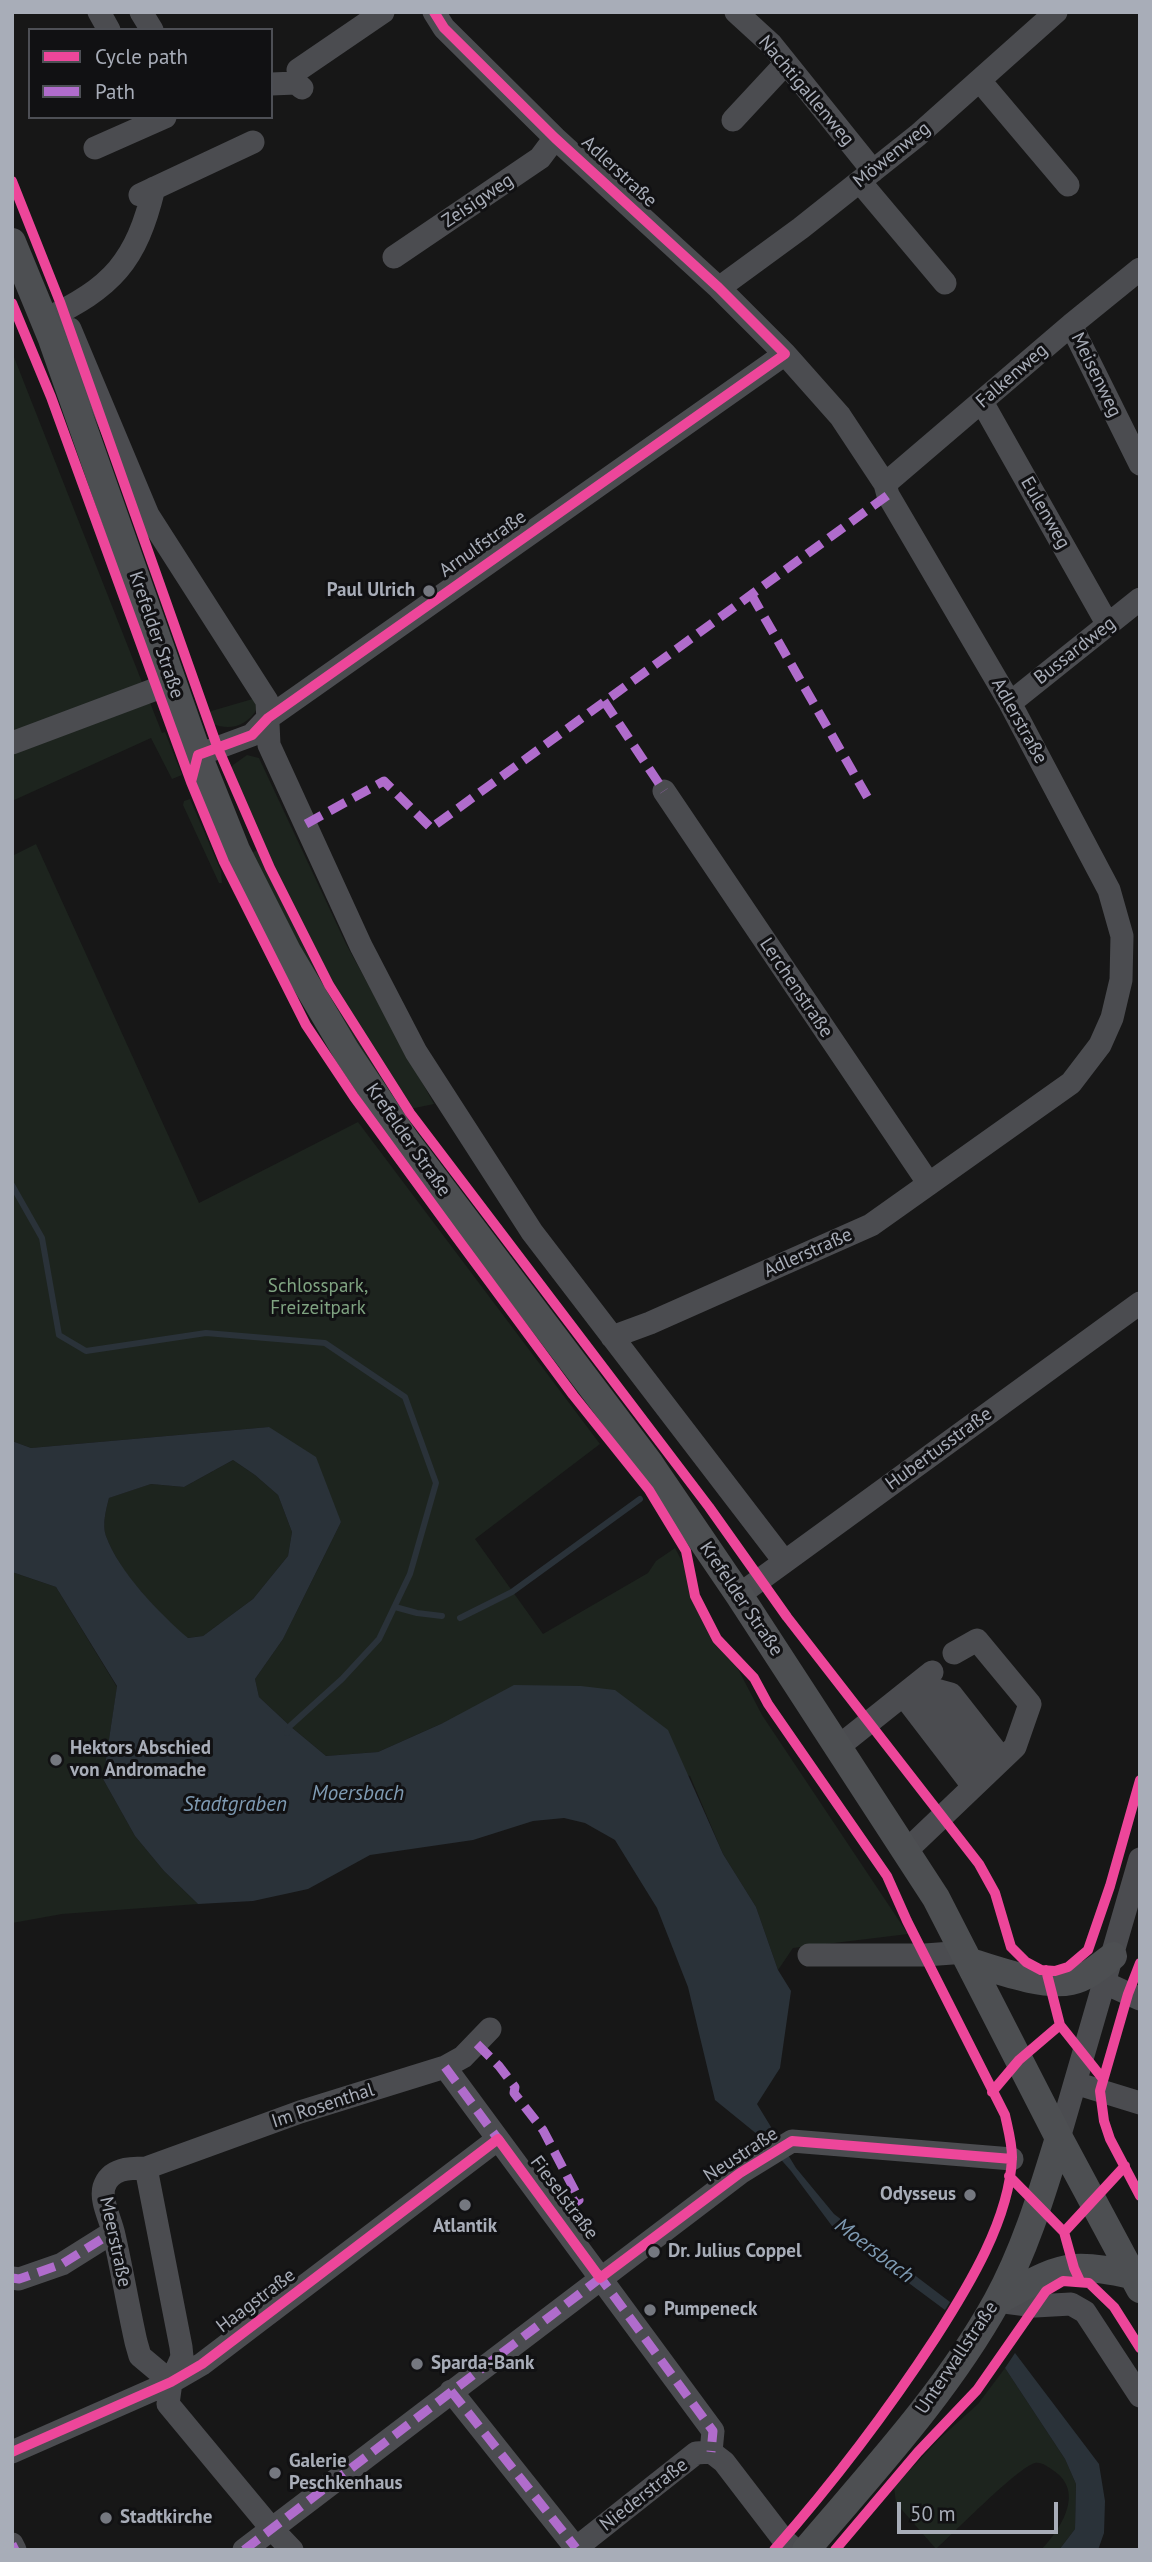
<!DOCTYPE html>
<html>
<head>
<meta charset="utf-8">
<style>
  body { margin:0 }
  #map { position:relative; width:1152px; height:2562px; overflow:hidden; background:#171717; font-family:"PT Sans",sans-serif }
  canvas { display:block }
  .frame { position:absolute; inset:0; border:14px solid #a8adb8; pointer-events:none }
  .legend { position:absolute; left:28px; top:28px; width:245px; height:91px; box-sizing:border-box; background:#111113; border:2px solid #4d4f55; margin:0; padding:9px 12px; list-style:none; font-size:21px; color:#a8adb8 }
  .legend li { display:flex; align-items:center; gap:14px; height:35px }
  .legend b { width:35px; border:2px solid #4d4f55 }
  .scale { position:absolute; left:897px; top:2502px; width:161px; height:32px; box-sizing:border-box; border:4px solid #a8adb8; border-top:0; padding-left:9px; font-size:21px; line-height:24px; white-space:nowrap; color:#a8adb8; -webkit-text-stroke:5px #111113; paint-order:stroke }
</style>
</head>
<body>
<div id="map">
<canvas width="1152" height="2562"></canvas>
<div class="frame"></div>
<ul class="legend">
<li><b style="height:9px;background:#ed469a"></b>Cycle path</li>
<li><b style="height:9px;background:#b06ccc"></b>Path</li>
</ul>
<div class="scale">50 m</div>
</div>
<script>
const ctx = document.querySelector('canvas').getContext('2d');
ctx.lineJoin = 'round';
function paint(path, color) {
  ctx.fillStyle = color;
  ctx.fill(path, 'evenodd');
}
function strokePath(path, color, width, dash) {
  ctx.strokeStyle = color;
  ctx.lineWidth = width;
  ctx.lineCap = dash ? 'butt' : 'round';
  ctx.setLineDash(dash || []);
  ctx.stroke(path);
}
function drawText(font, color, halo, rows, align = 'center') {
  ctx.font = font + ' "PT Sans",sans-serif';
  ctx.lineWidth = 6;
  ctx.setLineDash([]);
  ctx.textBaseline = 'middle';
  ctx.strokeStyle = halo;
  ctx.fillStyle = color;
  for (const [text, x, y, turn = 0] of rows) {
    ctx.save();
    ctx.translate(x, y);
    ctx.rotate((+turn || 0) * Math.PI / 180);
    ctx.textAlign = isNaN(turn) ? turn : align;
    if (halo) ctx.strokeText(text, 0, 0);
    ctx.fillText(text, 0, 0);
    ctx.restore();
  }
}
paint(new Path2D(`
  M12 352 162 733 165 732 182 775 172 779 151 738 12 801Z
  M256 698 257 709C247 726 230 731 213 724L208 712Z
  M247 755 259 758 346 944 434 1104 410 1109C337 1003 278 892 230 772L233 765Z
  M190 799 221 871 222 883H219L183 805 184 801Z
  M36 844 199 1203 358 1122 600 1444 475 1539 543 1634 648 1573 656 1561 675 1548 762 1715 908 1934 793 1948 778 1970 756 1907 723 1854 690 1776 443 1723 378 1752 326 1756 290 1726 259 1697 255 1679 283 1639 341 1522 269 1427 31 1448 12 1441V856Z
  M257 850C299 942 348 1027 405 1110L398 1111 336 1018 252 853Z
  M233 1460 255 1475 278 1495 292 1532 288 1556 253 1599 203 1636 187 1638C159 1613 119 1573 106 1536 102 1524 106 1510 109 1498L151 1484 184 1487Z
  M12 1572 56 1587 117 1687 103 1779 135 1836 164 1871 198 1904 62 1914 12 1923Z
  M1005 2368 1065 2459 1076 2484 1075 2529 1059 2550H1041C1061 2529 1085 2492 1054 2471 1048 2467 1042 2462 1035 2463 1018 2467 953 2534 936 2549L896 2503 894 2487 938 2440 978 2404Z`), '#1d241e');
paint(new Path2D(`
  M269 1427 316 1457 341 1522 283 1639 255 1679 259 1697 290 1726 326 1756 378 1752 443 1723 514 1685 581 1686 615 1690 668 1730 723 1854 756 1907 778 1970 791 1991 780 2068 757 2104 796 2168 834 2214 950 2302 945 2310 832 2226 791 2171 763 2139 715 2100 688 1987 657 1908 615 1840 585 1823 564 1818 533 1821 473 1840 370 1855 308 1889 253 1901 198 1904 164 1871 135 1836 103 1779 117 1686 56 1587 12 1572V1441L31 1448ZM233 1460 255 1475 278 1495 292 1532 288 1556 253 1599 203 1636 188 1638C159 1613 119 1572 106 1536 102 1524 106 1510 109 1498L151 1484 184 1487Z
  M1015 2353 1099 2464 1105 2501 1104 2533 1098 2550H1059L1075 2529 1076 2484 1065 2459 1005 2368Z`), '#2a3239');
strokePath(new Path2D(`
  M12 1185 42 1238 59 1335 86 1351 206 1333 325 1343 405 1397 436 1483 410 1574 379 1639 342 1679 290 1726 287 1733
  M395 1607 417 1613 442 1616
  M460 1618 512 1592 640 1499`), '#2a3239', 6);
strokePath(new Path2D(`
  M99 12 109 30
  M141 12 152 30
  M434 12 444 28 555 138 719 288 785 354 840 416 885 484 888 495 1010 703 1109 890 1122 936 1121 980 1112 1018 1100 1045 1071 1083 871 1225 650 1323 612 1337
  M736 12 771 44 873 171
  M298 70 383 12
  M980 81 1068 185
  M271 84 296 83 302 88
  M733 120 786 63
  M95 148 165 117
  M860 182 945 283
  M140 195 253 142
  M394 257 540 158 555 138
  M719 288 801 228 918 135 1056 12
  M44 320C113 287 136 262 154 188
  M1071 325 1140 464
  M70 329 148 515 267 701 269 745 361 946 416 1052 532 1232 784 1561
  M982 402 1108 625
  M885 484 1071 325 1140 269
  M1010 703 1140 599
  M12 743 172 683
  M198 755 252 735 268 718 785 354
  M664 791 929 1184
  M739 1595 1140 1303
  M918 1685 951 1694 1002 1759
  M918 1685 988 1772
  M904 1696 973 1786
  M838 1747 932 1672
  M906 1851 1015 1747 1030 1704 977 1640 954 1653
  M809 1955H925L966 1952
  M1105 1983 1140 1999
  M445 2067 713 2431 711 2452
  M1075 2083 1140 2103
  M1059 2138 1140 1859
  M146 2168 181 2347 182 2357 171 2382 140 2356 136 2342C128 2306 122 2270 114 2235 111 2220 100 2201 104 2187 110 2168 130 2168 146 2168L300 2112 445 2067 463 2057 490 2029
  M12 2278 19 2279 62 2264 113 2232
  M997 2301 1035 2306 1071 2304 1085 2312 1140 2396
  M171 2382 168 2404 271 2528 292 2550
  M451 2391 576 2548 696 2453 711 2452 724 2462 783 2539 795 2550
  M12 2452 171 2382 202 2364 498 2139
  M12 2544 15 2550
  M244 2550 740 2173 792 2141 1012 2159`), '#4b4c50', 23);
strokePath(new Path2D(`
  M12 242 52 339 198 755 236 850 287 951 346 1051 406 1141 650 1464 739 1595 936 1898 1059 2138 1140 2289
  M970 1962C998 1970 1042 1987 1071 1981 1087 1978 1100 1966 1113 1956
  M997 2301C1021 2289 1048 2270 1075 2268 1094 2267 1113 2271 1131 2275
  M806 2550C873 2471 946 2393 997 2301 1025 2250 1042 2193 1059 2138`), '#4d4f52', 28);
strokePath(new Path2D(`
  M751 594 869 800
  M604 701 664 791
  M306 824 384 781 431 828 888 495
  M477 2044 499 2066 515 2087 514 2093 543 2130 576 2193 579 2200 555 2217
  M445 2067 501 2143
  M597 2273 713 2431 711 2452
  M12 2278 19 2279 62 2264 113 2232
  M451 2391 576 2548
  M12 2544 15 2550
  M244 2550 603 2276`), '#b06ccc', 9, [18, 9]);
strokePath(new Path2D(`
  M12 181 60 302 217 746 270 868 329 985 410 1113 709 1507 787 1617 979 1864 995 1893 1011 1947 1026 1962 1041 1970 1055 1971 1068 1967 1088 1950 1110 1886 1140 1780
  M12 303 51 397 191 782 224 862 306 1025 354 1097 457 1238 573 1395 649 1490 686 1551 695 1596 717 1639 754 1678 768 1704 887 1876 907 1921 1005 2115C1008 2129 1012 2143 1012 2157 1010 2219 968 2287 936 2337 887 2412 833 2483 774 2550
  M191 782 198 755 252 735 268 718 785 354 719 288 555 138 444 28 434 12
  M1140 1963 1128 1994 1100 2091 1104 2121 1110 2139 1140 2196
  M1046 1970 1060 2025 1103 2079
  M992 2092 1019 2060 1060 2025
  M1009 2176 1064 2232 1074 2268 1080 2281
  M1064 2232 1125 2166
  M12 2452 171 2382 202 2364 498 2139 600 2278 740 2173 792 2141 1012 2159
  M835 2550 918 2452 977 2390 1046 2291 1063 2281 1089 2283 1114 2307 1140 2348`), '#ed469a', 10);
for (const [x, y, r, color] of [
  [429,591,7,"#757880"],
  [56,1760,7,"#757880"],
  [970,2195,7,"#757880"],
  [465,2205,7,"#757880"],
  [654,2252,7,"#757880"],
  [650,2310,7,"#757880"],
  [417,2364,7,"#757880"],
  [275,2473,7,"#757880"],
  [106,2518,7,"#757880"]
]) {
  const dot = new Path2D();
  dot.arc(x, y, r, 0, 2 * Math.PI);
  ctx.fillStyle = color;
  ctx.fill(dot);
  strokePath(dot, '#111113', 2.5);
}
drawText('19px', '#a8adb8', '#111113', [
  ["Nachtigallenweg",806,91,50],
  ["Möwenweg",892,155,-39],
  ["Adlerstraße",619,172,43],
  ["Zeisigweg",478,201,-34],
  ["Meisenweg",1096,375,64],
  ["Falkenweg",1012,376,-41],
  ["Eulenweg",1045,513,60],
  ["Arnulfstraße",483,544,-35],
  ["Krefelder Straße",156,635,71],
  ["Bussardweg",1075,651,-38],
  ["Adlerstraße",1019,721,61],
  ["Lerchenstraße",796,988,56],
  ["Krefelder Straße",408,1140,55],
  ["Adlerstraße",808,1253,-24],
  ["Hubertusstraße",939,1449,-36],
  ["Krefelder Straße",741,1599,56],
  ["Im Rosenthal",323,2106,-18],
  ["Neustraße",741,2155,-33],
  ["Fieselstraße",564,2198,53],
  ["Meerstraße",115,2242,78],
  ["Haagstraße",256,2301,-37],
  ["Unterwallstraße",957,2358,-56],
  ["Niederstraße",644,2495,-38]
]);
drawText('bold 19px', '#a8adb8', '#111113', [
  ["Paul Ulrich",415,591,"right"],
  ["Hektors Abschied",70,1749],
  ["von Andromache",70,1771],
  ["Odysseus",956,2195,"right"],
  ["Atlantik",465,2227,"center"],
  ["Dr. Julius Coppel",668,2252],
  ["Pumpeneck",664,2310],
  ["Sparda-Bank",431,2364],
  ["Galerie",289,2462],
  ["Peschkenhaus",289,2484],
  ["Stadtkirche",120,2518]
], 'left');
drawText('19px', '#7fa381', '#111113', [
  ["Schlosspark,",318,1287],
  ["Freizeitpark",318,1309]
]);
drawText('italic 21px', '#7f9bb3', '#111113', [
  ["Moersbach",358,1794],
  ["Stadtgraben",235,1805],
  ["Moersbach",874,2251,37]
]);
</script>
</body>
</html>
